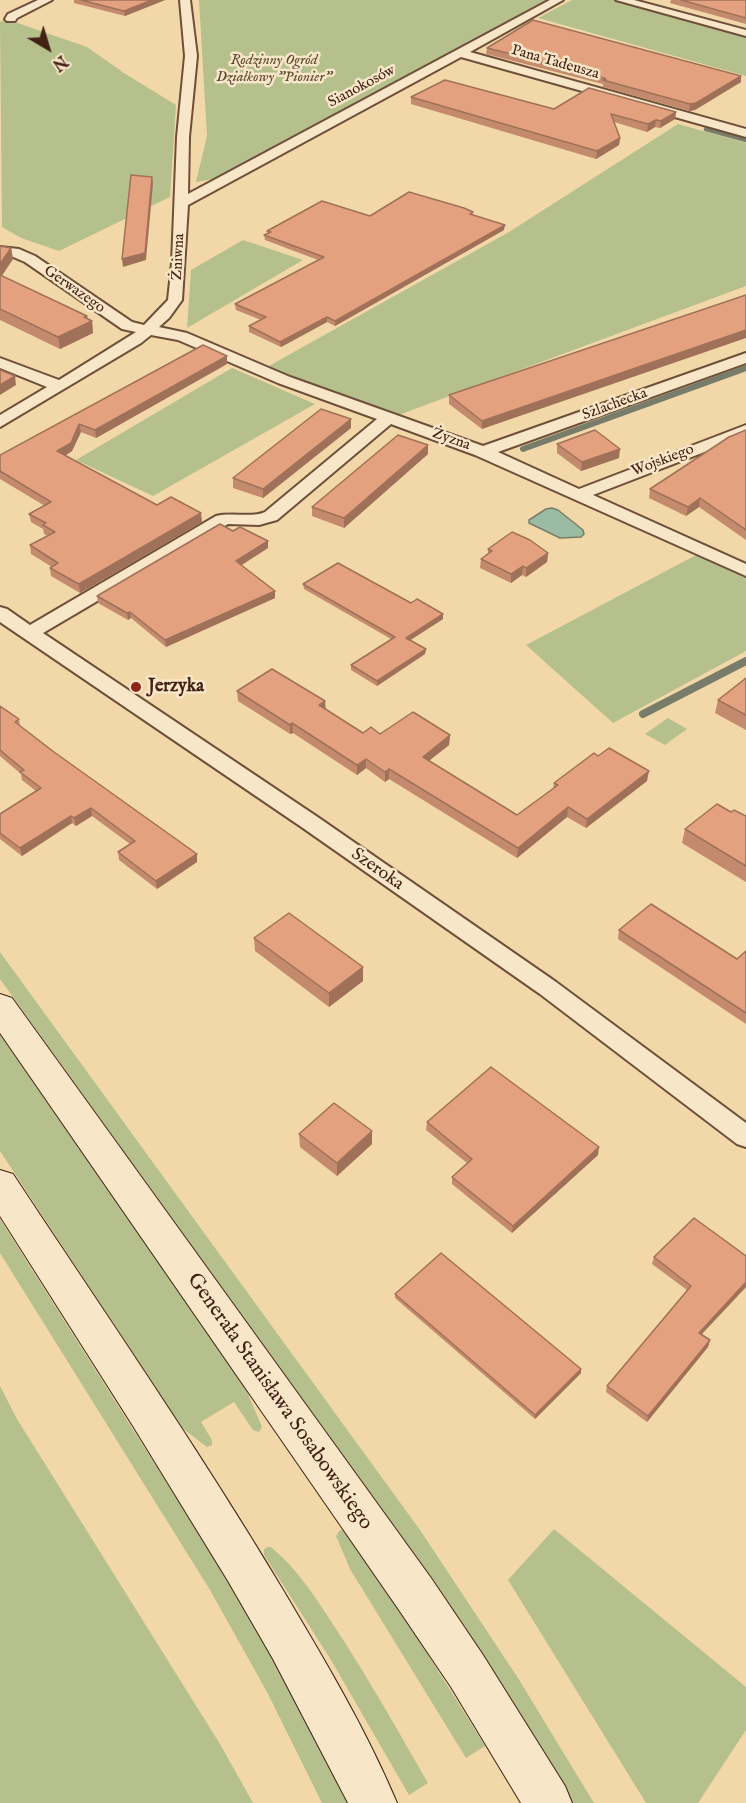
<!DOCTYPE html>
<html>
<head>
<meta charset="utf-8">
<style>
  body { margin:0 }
  #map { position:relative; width:746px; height:1803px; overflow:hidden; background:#f2d8a9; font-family:"IM FELL English",serif }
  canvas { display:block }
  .north { position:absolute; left:18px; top:18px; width:60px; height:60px; -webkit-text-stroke:4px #f7e6c7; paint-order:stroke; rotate:142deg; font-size:16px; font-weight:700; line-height:24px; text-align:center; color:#422115 }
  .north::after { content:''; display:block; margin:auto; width:21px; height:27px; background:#422115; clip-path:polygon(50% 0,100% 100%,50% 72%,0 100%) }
</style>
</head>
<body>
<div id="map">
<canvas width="746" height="1803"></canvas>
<div class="north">N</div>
</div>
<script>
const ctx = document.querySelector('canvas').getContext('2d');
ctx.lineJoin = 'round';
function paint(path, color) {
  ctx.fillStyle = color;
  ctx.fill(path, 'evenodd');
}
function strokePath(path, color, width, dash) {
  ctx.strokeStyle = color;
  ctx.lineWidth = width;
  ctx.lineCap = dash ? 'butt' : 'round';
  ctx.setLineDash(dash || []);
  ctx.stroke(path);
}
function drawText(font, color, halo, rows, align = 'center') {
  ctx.font = font + ' "IM FELL English",serif';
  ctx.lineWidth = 5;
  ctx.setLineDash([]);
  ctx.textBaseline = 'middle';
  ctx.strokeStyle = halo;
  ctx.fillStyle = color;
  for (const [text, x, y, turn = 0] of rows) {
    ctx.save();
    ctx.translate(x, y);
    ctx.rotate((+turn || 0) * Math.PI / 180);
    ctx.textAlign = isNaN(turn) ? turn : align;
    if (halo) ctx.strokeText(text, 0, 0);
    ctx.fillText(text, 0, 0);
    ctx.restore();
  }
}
paint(new Path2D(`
  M199 0H549L219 178 196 182 207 136Z
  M572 0H614L746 36V76L538 18Z
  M6 19 87 47 124 73 176 105 170 197 59 251 21 238 2 227 0 22Z
  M678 124 746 143V286L396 416 267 367 509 232Z
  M243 240 303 260 187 328 191 270Z
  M232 368 315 404 153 496 76 460Z
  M698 554 746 576V651L613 723 526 645Z
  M668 718 687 729 665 745 645 734Z
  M0 952 420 1530 518 1678 594 1803H568L338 1450 0 979Z
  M0 1035 245 1387 262 1427 259 1432 253 1430 234 1402 201 1422 212 1440V1445L207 1447 182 1428 0 1151Z
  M0 1219 228 1580 289 1687 347 1803H322L267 1692 210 1590 0 1253Z
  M0 1386 17 1419 220 1744 253 1803H0Z
  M554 1529 746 1687V1730L698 1803H646L508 1580Z
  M340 1530 346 1531 402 1613 485 1746 466 1758 350 1569 336 1536Z
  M267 1547H271C298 1569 317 1600 336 1629 369 1679 398 1731 428 1783L409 1795 331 1660 264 1555V1549Z`), '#b6c08c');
const water = new Path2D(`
  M552 508 558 510 583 530 584 534 581 537 560 538 529 523V520L546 509Z`);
paint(water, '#9cbba3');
strokePath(water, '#787d6a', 1.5);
strokePath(new Path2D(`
  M706 129 746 140`), '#787d6a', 4.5);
strokePath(new Path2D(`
  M523 449 746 368`), '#787d6a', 6);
strokePath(new Path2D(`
  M643 714 746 661`), '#787d6a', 8);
const street = new Path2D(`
  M38 0H52L17 18 15 21H7L5 19 8 14Z
  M180 0H190L197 56 189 137 188 194 550 0H563L470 52 746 129V137L461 57 188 205 182 300 169 318 159 327 187 333 290 377 483 446 746 353V363L498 452 579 489 746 425V436L593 495 746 564V576L475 455 391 424 277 520 259 525 228 524 43 633 319 818 556 982 746 1123V1147L737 1144 540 994 303 828 0 622V607L7 609 30 625 216 516C232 512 253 518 265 512L377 419 278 383 178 340 151 335 141 343 0 427V415L47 387 0 368V358L59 380 136 332 122 329 25 262 11 256 0 255V247L19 249 35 256 132 322 144 325 168 300 172 263 177 137 185 56Z
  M616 0H634L746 30V36Z`);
const secondary = new Path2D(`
  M0 994 12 998 431 1578 483 1655 565 1786 572 1803H521L451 1687 399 1610 0 1033Z
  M0 1170 13 1174C104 1312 198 1448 283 1590 324 1659 366 1729 397 1803H348L273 1659 228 1581 133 1426 0 1216Z`);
strokePath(street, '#6e4f3a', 4);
strokePath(secondary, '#422115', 2);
paint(street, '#f7e6c7');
paint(secondary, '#f7e6c7');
paint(new Path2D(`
  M74 0H165L125 16 74 3Z
  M671 0H746V24L670 3Z
  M487 48 741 76V82L695 110 689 111 603 87V84L595 82 486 54Z
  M411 97 554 109 676 112 675 119 660 128 655 127 647 132 614 122 620 138 619 145 596 159 411 104Z
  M473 212V215L504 230 335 326 327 322 281 347 249 332V326L261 320 236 310 235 304 318 260 265 240 264 235 268 234 267 231 370 216Z
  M0 246 11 248 13 259 2 276 92 321 93 333 60 349 0 320Z
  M746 295 482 429 449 404V395Z
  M227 364 96 438 81 432 72 451 65 456 157 505 202 522 80 593 51 576 50 568 52 567 31 554 30 545 48 536 44 534 43 529 31 522 29 514 45 506 0 479V455Z
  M351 428 263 498 233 488V478Z
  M746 430V540L699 507 686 516 649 498 650 489Z
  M557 444 619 458 581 471 557 453Z
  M428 445V454L344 528 312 516V507Z
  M268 548 241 565 275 591V598L166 647 131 618 128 620 98 603 97 596Z
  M488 549 548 553 547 562 526 577 522 575 511 583 480 568 481 559 488 553Z
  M303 584 411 603 443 619 410 640 426 649 425 654 377 686 351 670V665L391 639 304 589Z
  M746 678V730L715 713 718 700Z
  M237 691 326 709 363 733 450 735 449 745 429 761 517 815 553 789 554 783 647 781 586 828 567 817 517 858 389 779 385 782 366 768 357 775 293 733 290 734 238 701Z
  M0 706 19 719 20 726 197 862 157 889 119 860 118 852 130 844 92 816 76 826 72 823 22 856 0 839V814L36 791 22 780 21 774 0 756Z
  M731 812 746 816V882L682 843 685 829Z
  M619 930 737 959 746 951V1024L618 939Z
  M254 938 363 967V981L329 1007 255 951Z
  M427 1122 598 1155 512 1233 452 1184V1177L467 1163 426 1130Z
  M299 1134 372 1144 337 1176 300 1147Z
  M654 1257 746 1287 702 1334 710 1340 708 1347 647 1422 606 1392 607 1386 687 1290 652 1264Z
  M395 1294 581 1369V1373L535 1419 395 1298Z`), '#c48a6d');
paint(new Path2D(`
  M152 0H165L125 16 124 11Z
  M741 76V82L695 110 689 111 690 104Z
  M676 112 675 119 660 128 661 121Z
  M656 120 655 127 647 132 648 124Z
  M620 138 619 145 596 159 597 151Z
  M152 177 153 184 146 260 123 267 122 259Z
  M505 225 504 230 335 326V321Z
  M11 248 13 259 0 278V264Z
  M87 316 88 322 92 321 93 333 60 349 58 337Z
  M327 317V322L281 347 280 342Z
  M746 330V338L482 429V421Z
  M227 356V364L96 438 95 430Z
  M15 376 16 385 0 395V385Z
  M351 419V428L263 498V489Z
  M79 424 81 432 72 451 58 460 57 451Z
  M428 445V454L344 528V518Z
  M620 449 619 458 581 471 582 462Z
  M700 498 699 507 686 516 688 507Z
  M201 513 202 522 80 593 79 584Z
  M268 541V548L237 568 236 561Z
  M548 553 547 562 526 577V568Z
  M523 566 522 575 511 583V574Z
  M275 591V598L166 647 165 640Z
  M130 612 131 618 128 620 127 613Z
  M443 614V619L406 643V638Z
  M426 649 425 654 377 686V681Z
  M325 701 326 711 319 705Z
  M292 723 293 733 290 734V725Z
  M450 735 449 745 422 766 423 757Z
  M366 759V768L357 775V765Z
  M389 769V779L385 782V772Z
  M649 771 647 781 586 828 587 819Z
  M568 807 567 817 517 858 518 848Z
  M91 808 92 816 76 826 74 818Z
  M71 816 72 823 22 856 20 848Z
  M197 854V862L157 889 156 881Z
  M363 967V981L329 1007V993Z
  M372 1131V1144L337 1176V1163Z
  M599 1147 598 1155 512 1233 513 1226Z
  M746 1282V1287L697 1339 699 1333Z
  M710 1340 708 1347 647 1422 648 1416Z
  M581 1369V1373L535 1419V1415Z`), '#a07159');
const building = new Path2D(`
  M81 0H152L124 11Z
  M681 0H746V18Z
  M533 20 741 76 696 103 690 104 603 80 606 79 596 75 487 48Z
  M445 80 554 109 589 88 676 112 661 121 656 120 648 124 611 114 620 138 597 151 411 97Z
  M131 175 152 177 145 253 122 259Z
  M409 192 464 208 473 212 470 214 505 225 335 321 327 317 280 342 249 326 266 317 235 304 324 257 264 235 271 232 267 231 322 201 370 216Z
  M0 246 11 248 0 264Z
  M0 275 87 316 84 317 92 321 58 337 0 309Z
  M746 295V330L482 421 449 395Z
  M203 345 227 356 95 430 79 424 71 443 57 451 157 505 171 497 201 513 79 584 50 568 58 563 30 545 55 532 43 525 46 523 29 514 51 502 0 471V455Z
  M0 370 15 376 0 385Z
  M321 409 351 419 263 489 233 478Z
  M595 430 620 449 582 462 557 444Z
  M746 430V530L700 498 688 507 650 489 729 437Z
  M398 435 428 445 344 518 312 507Z
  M220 524 233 531 240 527 268 541 236 561 275 591 165 640 130 612 127 613 97 596Z
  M512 532 530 540 548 553 526 568 523 566 511 574 481 559 492 551 488 549Z
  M338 563 411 603 417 599 443 614 406 638 426 649 377 681 351 665 395 637 303 584Z
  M272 669 325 701 319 705 363 733 371 727 380 734 413 712 450 735 423 757 517 815 558 785 554 783 594 753 598 756 609 748 649 771 587 819 568 807 518 848 389 769 385 772 366 759 357 765 292 723 290 725 237 691Z
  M746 678V715L718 700Z
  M0 706 19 719 15 722 54 752 197 854 156 881 118 852 135 841 91 808 74 818 71 816 20 848 0 833V814L41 788 20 772 24 770 0 750Z
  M717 804 731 812 734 810 746 816V866L685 829Z
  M651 904 737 959 746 951V1013L619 930Z
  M289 913 363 967 329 993 254 938Z
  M491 1067 599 1147 513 1226 452 1177 472 1159 427 1122Z
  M334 1103 372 1131 337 1163 299 1134Z
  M694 1218 746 1256V1282L699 1333 710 1340 648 1416 607 1386 691 1286 654 1257Z
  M441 1253 581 1369 535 1415 395 1294Z`);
paint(building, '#e4a17f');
strokePath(building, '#a07159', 1.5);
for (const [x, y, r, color] of [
  [136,687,6,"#8f2418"]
]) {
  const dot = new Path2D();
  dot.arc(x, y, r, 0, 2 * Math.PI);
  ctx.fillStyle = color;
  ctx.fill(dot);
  strokePath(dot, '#f7e6c7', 2);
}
drawText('italic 15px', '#5f4933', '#f7e6c7', [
  ["Rodzinny Ogród",274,61],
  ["Działkowy \"Pionier\"",274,78]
]);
drawText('15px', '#422115', '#f7e6c7', [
  ["Pana Tadeusza",555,63,16],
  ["Sianokosów",362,87,-28],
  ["Żniwna",179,257,-87],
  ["Gerwazego",74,290,35],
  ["Szlachecka",615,405,-20],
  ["Żyzna",451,440,20],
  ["Wojskiego",663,461,-21]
]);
drawText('bold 18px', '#422115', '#f7e6c7', [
  ["Jerzyka",148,687]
], 'left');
drawText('18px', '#422115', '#f7e6c7', [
  ["Szeroka",377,870,35]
]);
drawText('21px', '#422115', '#f7e6c7', [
  ["Generała Stanisława Sosabowskiego",279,1402,55]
]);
</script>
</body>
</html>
